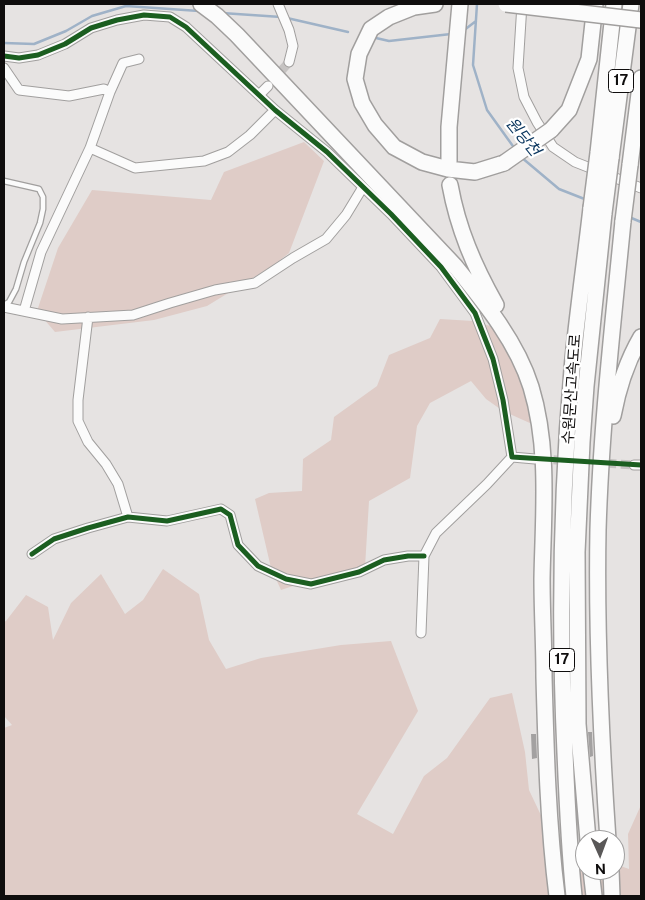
<!DOCTYPE html>
<html>
<head>
<meta charset="utf-8">
<style>
  body { margin:0 }
  #map { position:relative; width:645px; height:900px; overflow:hidden; background:#e6e3e2; font-family:"Public Sans",sans-serif }
  canvas { display:block }
  .frame { position:absolute; inset:0; border:5px solid #0f0d0d; pointer-events:none }
  .north { position:absolute; left:575px; top:830px; width:50px; height:50px; box-sizing:border-box; background:#fff; border:1px solid #9f9e9e; border-radius:50%; rotate:178deg; font-size:14px; font-weight:700; line-height:20px; text-align:center; color:#0f0d0d }
  .north::after { content:''; display:block; margin:auto; width:18px; height:22px; background:#5a5858; clip-path:polygon(50% 0,100% 100%,50% 72%,0 100%) }
</style>
</head>
<body>
<div id="map">
<canvas width="645" height="900"></canvas>
<div class="frame"></div>
<div class="north">N</div>
</div>
<script>
const ctx = document.querySelector('canvas').getContext('2d');
ctx.lineJoin = 'round';
function paint(path, color) {
  ctx.fillStyle = color;
  ctx.fill(path, 'evenodd');
}
function strokePath(path, color, width, dash) {
  ctx.strokeStyle = color;
  ctx.lineWidth = width;
  ctx.lineCap = dash ? 'butt' : 'round';
  ctx.setLineDash(dash || []);
  ctx.stroke(path);
}
function drawText(font, color, halo, rows, align = 'center') {
  ctx.font = font + ' "Public Sans","Noto Sans KR",sans-serif';
  ctx.lineWidth = 4.5;
  ctx.setLineDash([]);
  ctx.textBaseline = 'middle';
  ctx.strokeStyle = halo;
  ctx.fillStyle = color;
  for (const [text, x, y, turn = 0] of rows) {
    ctx.save();
    ctx.translate(x, y);
    ctx.rotate((+turn || 0) * Math.PI / 180);
    ctx.textAlign = isNaN(turn) ? turn : align;
    if (halo) ctx.strokeText(text, 0, 0);
    ctx.fillText(text, 0, 0);
    ctx.restore();
  }
}
paint(new Path2D(`
  M304 142 324 161 289 253 274 265 207 306 154 320 55 332 37 311 58 248 92 190 211 200 224 172Z
  M440 319 473 321 497 328 515 360 541 428 503 411 486 399 471 381 430 403 417 426 410 478 369 501 365 567 323 576 281 590 271 568 255 499 269 493 302 491 303 459 331 440 334 417 377 386 389 355 430 338Z
  M163 569 199 594 209 640 226 669 261 658 341 645 391 641 418 711 357 814 393 834 424 776 447 758 490 698 512 693 525 752 529 790 555 845 585 855V870H615V864L629 869 628 834 641 805V896H4V728L12 725 4 716V622L6 621 26 595 48 607 53 640 71 603 101 574 125 614 143 600Z`), '#dfccc7');
strokePath(new Path2D(`
  M477 4 473 65 487 110 515 149
  M222 13 281 17
  M287 18 348 32
  M463 31 476 21
  M376 38 389 41 451 34
  M4 43 34 44 66 31 92 16 126 6 199 11
  M521 157 559 189 587 200
  M629 217 641 222`), '#9fb2c7', 2.5);
paint(new Path2D(`
  M588 732H592L593 756 590 757Z
  M531 734H536L537 758 532 759Z`), '#a3a1a1');
strokePath(new Path2D(`
  M273 80 289 62
  M540 459 634 465`), '#c6c3c2', 9, [9, 4.5]);
const lane = new Path2D(`
  M4 181 39 189 43 197V209L40 223 24 262 16 289 9 302 4 305`);
const street = new Path2D(`
  M278 4 289 30 293 46 289 62
  M522 4 518 68 524 97 537 122 553 147 575 162 641 188
  M4 56 19 58 38 55 65 44 91 28 117 20 144 15 170 17 186 27 275 110 327 152 391 214 441 267 475 313 493 359 503 400 512 457 535 459
  M4 68 19 90 69 96 104 89 110 92
  M259 95 268 86
  M90 148 135 168 204 161 228 152 250 135 275 110
  M4 307 62 319 133 315 170 303 215 290 255 283 293 258 326 239 346 215 363 187
  M24 311 41 252 90 148 110 92 123 63 139 59
  M88 317 78 400V421L88 442 106 464 118 484 128 517
  M634 465H641
  M32 554 54 539 88 528 128 517 167 521 221 509 230 515 238 545 258 566 286 579 311 584 359 572 384 560 408 556H424
  M421 633 424 556 436 533 487 484 512 457`);
const highway = new Path2D(`
  M201 4 217 16 237 35 455 266C485 303 517 342 531 387 550 449 543 516 542 579 542 612 544 645 544 677 546 751 548 824 557 896
  M435 4 414 7 389 17 371 29 359 54 355 79 362 103 375 125 394 147 422 162 448 169 475 172 504 163
  M551 130 569 110 589 59 595 4
  M598 153 614 4
  M611 158 631 4
  M449 162V127L460 4
  M630 165 641 78
  M450 185C458 229 474 266 496 305
  M613 416C618 389 627 361 641 337
  M588 840 578 724 577 552 582 442 586 386 604 213
  M608 840C601 737 596 634 598 530 601 427 613 324 623 221
  M591 870 594 896
  M611 870 612 896
  M574 896C569 849 567 801 565 753 559 625 561 497 572 369 577 315 585 261 591 208`);
strokePath(lane, '#a19f9e', 7);
strokePath(street, '#a19f9e', 11);
strokePath(highway, '#a19f9e', 18);
strokePath(lane, '#fbfbfb', 4.5);
strokePath(street, '#fbfbfb', 9);
strokePath(highway, '#fbfbfb', 15);
const highwayBridge = new Path2D(`
  M506 4 641 20
  M504 163 551 130
  M591 208 598 153
  M604 213 611 158
  M623 221 630 165`);
strokePath(highwayBridge, '#a19f9e', 18, []);
strokePath(highwayBridge, '#fbfbfb', 15);
strokePath(new Path2D(`
  M4 56 19 58 38 55 65 44 91 28 117 20 144 15 170 17 186 27 275 110 327 152 391 214 441 267 475 313 493 359 503 400 512 457 641 465
  M32 554 54 539 88 528 128 517 167 521 221 509 230 515 238 545 258 566 286 579 311 584 359 572 384 560 408 556H424`), '#1b5e20', 5);
for (const [x, y, w] of [
  [621,81,25],
  [562,660,25]
]) {
  const box = new Path2D();
  box.roundRect(x - w / 2, y - 11.5, w, 23, 4);
  ctx.fillStyle = '#fff';
  ctx.fill(box);
  strokePath(box, '#0f0d0d', 1);
}
drawText('bold 14px', '#0f0d0d', null, [
  ["17",621,81],
  ["17",562,660]
]);
drawText('15px', '#0f0d0d', '#fff', [
  ["수원문산고속도로",572,389,-86]
]);
drawText('italic 16px', '#0e3961', '#fff', [
  ["원당천",523,137,51]
]);
</script>
</body>
</html>
